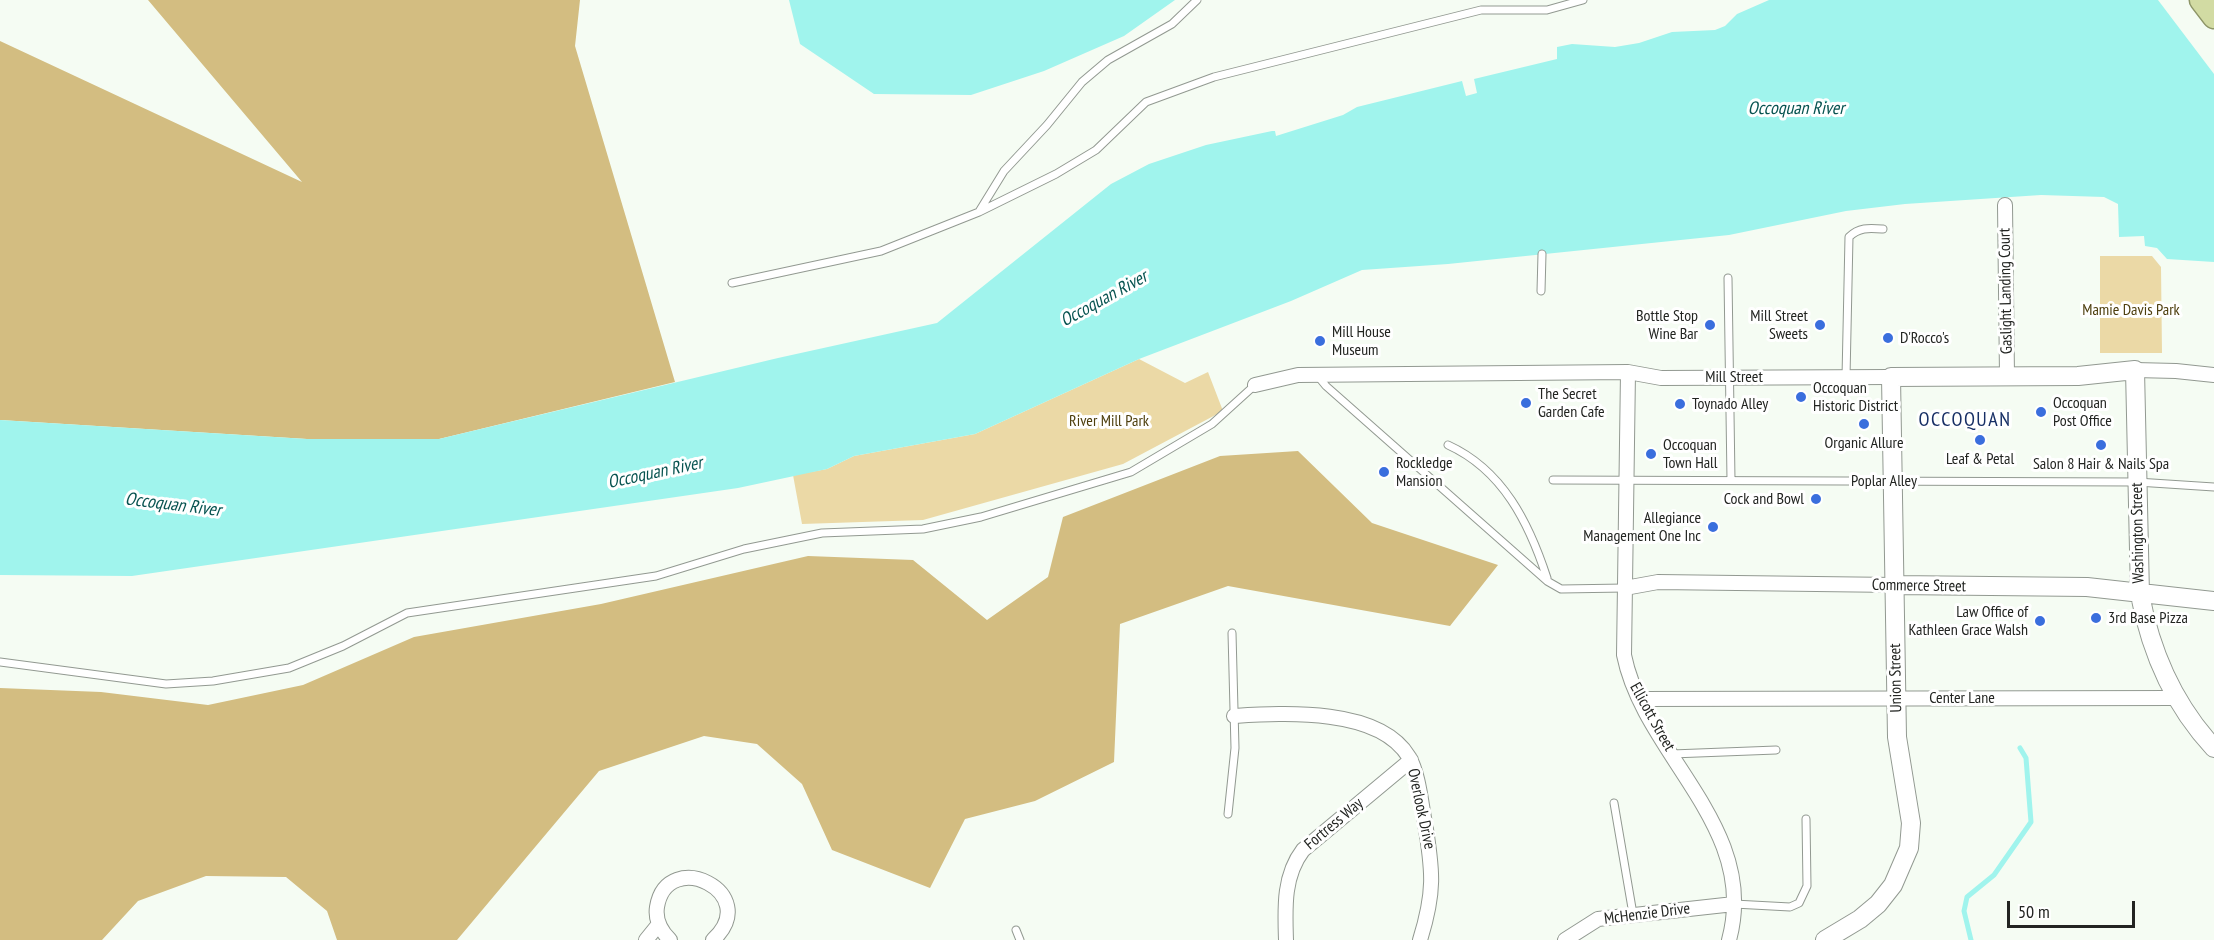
<!DOCTYPE html>
<html>
<head>
<meta charset="utf-8">
<style>
  body { margin:0 }
  #map { position:relative; width:2214px; height:940px; overflow:hidden; background:#f5fcf3; font-family:"PT Sans Narrow",sans-serif }
  canvas { display:block }
  .scale { position:absolute; left:2007px; top:901px; width:128px; height:27px; box-sizing:border-box; border:3px solid #222421; border-top:0; padding-left:8px; font-size:18px; line-height:21px; white-space:nowrap; color:#222421; -webkit-text-stroke:4px #fff; paint-order:stroke }
</style>
</head>
<body>
<div id="map">
<canvas width="2214" height="940"></canvas>
<div class="scale">50 m</div>
</div>
<script>
const ctx = document.querySelector('canvas').getContext('2d');
ctx.lineJoin = 'round';
function paint(path, color) {
  ctx.fillStyle = color;
  ctx.fill(path, 'evenodd');
}
function strokePath(path, color, width, dash) {
  ctx.strokeStyle = color;
  ctx.lineWidth = width;
  ctx.lineCap = dash ? 'butt' : 'round';
  ctx.setLineDash(dash || []);
  ctx.stroke(path);
}
function drawText(font, color, halo, rows, align = 'center') {
  ctx.font = font + ' "PT Sans Narrow",sans-serif';
  ctx.lineWidth = 6;
  ctx.setLineDash([]);
  ctx.textBaseline = 'middle';
  ctx.strokeStyle = halo;
  ctx.fillStyle = color;
  for (const [text, x, y, turn = 0] of rows) {
    ctx.save();
    ctx.translate(x, y);
    ctx.rotate((+turn || 0) * Math.PI / 180);
    ctx.textAlign = isNaN(turn) ? turn : align;
    if (halo) ctx.strokeText(text, 0, 0);
    ctx.fillText(text, 0, 0);
    ctx.restore();
  }
}
paint(new Path2D(`
  M2100 256H2152L2161 267 2162 353H2100Z
  M1139 359 1185 383 1208 372 1223 411 1123 464 923 520 802 524 793 475 827 469 854 456 975 434Z`), '#ebd9a6');
paint(new Path2D(`
  M148 0H580L575 46 675 382 439 439H307L0 420V41L302 182Z
  M1298 451 1372 523 1498 565 1450 626 1228 586 1120 624 1114 762 1035 801 965 819 930 888 832 850 802 784 757 744 704 736 599 771 457 940H337L327 911 286 877 206 876 138 901 102 940H0V688L101 692 208 705 303 685 414 637 601 604 808 556 913 560 987 620 1048 577 1063 517 1220 456Z`), '#d3bd81');
paint(new Path2D(`
  M789 0H1175L1124 36 1044 71 971 95 874 94 800 44Z
  M1769 0H2214V262L2167 259 2157 248 2145 246 2144 236 2119 237 2118 204 2104 197 2041 195 1905 204 1846 211 1729 235 1448 264 1362 270 1291 301 1139 359 975 434 854 456 827 469 738 488 132 576 0 575V420L307 439H439L778 358 937 323 1111 184 1149 164 1206 145 1272 131H1275L1276 136 1343 115 1357 107 1462 81 1466 96 1477 93 1474 79 1557 59V47L1572 44 1615 47 1639 43 1672 32 1715 30 1725 26 1737 14Z`), '#a0f4ed');
paint(new Path2D(`
  M2158 0H2214V74Z`), '#f5fcf3');
strokePath(new Path2D(`
  M1971 940 1964 911 1967 897 1994 875 2031 822 2026 758 2020 748`), '#a0f4ed', 5);
const service = new Path2D(`
  M980 210 1004 171 1047 125 1082 82 1108 60 1172 24 1197 0
  M1728 278 1731 480
  M732 283 881 251 979 212 1056 174 1096 150 1146 102 1214 77 1481 10H1547L1583 0
  M1541 291 1542 254
  M1317 375 1326 386 1547 581 1561 589 1625 588
  M1846 377 1849 237C1859 227 1869 228 1883 229
  M1448 445C1503 470 1529 523 1547 578
  M1553 480 2137 482 2214 487
  M0 662 166 684 213 681 289 668 343 646 407 613 656 576 744 549 822 533 923 529 981 517 1131 472 1212 424 1255 385
  M1672 754 1776 750
  M1614 803 1633 914
  M1228 814 1235 748 1232 633
  M1734 904 1790 907 1799 903 1807 886 1806 819
  M1016 930 1020 940`);
const minor = new Path2D(`
  M2005 205 2007 376
  M2135 370 2176 371 2214 375
  M1628 372 1624 655C1644 755 1760 827 1729 940
  M1255 385 1298 375 1628 372 1661 378 1891 377
  M1625 588 1658 582 1895 585
  M1639 699 2176 698
  M1234 716C1284 713 1379 707 1409 757 1419 775 1421 803 1425 823 1433 872 1435 892 1420 940
  M646 940 659 924
  M670 940C661 931 655 920 657 907 667 846 764 893 713 940
  M1286 940C1285 909 1283 876 1303 850L1411 760
  M1565 940 1598 919 1734 904`);
const tertiary = new Path2D(`
  M1895 585 2087 587 2214 601
  M1825 940 1860 919 1878 904 1893 885 1909 848 1911 823 1897 737 1891 377 2078 376 2135 370 2140 595C2151 653 2173 704 2214 748`);
const trunk = new Path2D(`
  M2201 0 2214 17`);
strokePath(service, '#929991', 9);
strokePath(minor, '#929991', 16);
strokePath(tertiary, '#929991', 20);
strokePath(trunk, '#8d9567', 25);
strokePath(service, '#fff', 7);
strokePath(minor, '#fff', 14);
strokePath(tertiary, '#fff', 18);
strokePath(trunk, '#d2dba3', 22);
for (const [x, y, r, color] of [
  [1710,325,6,"#3a6edd"],
  [1820,325,6,"#3a6edd"],
  [1888,338,6,"#3a6edd"],
  [1320,341,6,"#3a6edd"],
  [1801,397,6,"#3a6edd"],
  [1526,403,6,"#3a6edd"],
  [1680,404,6,"#3a6edd"],
  [2041,412,6,"#3a6edd"],
  [1864,424,6,"#3a6edd"],
  [1980,440,6,"#3a6edd"],
  [2101,445,6,"#3a6edd"],
  [1651,454,6,"#3a6edd"],
  [1384,472,6,"#3a6edd"],
  [1816,499,6,"#3a6edd"],
  [1713,527,6,"#3a6edd"],
  [2096,618,6,"#3a6edd"],
  [2040,621,6,"#3a6edd"]
]) {
  const dot = new Path2D();
  dot.arc(x, y, r, 0, 2 * Math.PI);
  ctx.fillStyle = color;
  ctx.fill(dot);
  strokePath(dot, '#fff', 2);
}
drawText('16px', '#222421', '#fff', [
  ["Gaslight Landing Court",2006,291,-91],
  ["Mill Street",1734,377],
  ["Poplar Alley",1884,481],
  ["Washington Street",2138,533,-91],
  ["Commerce Street",1919,586,1],
  ["Union Street",1896,678,-91],
  ["Center Lane",1962,698],
  ["Ellicott Street",1652,717,61],
  ["Overlook Drive",1421,809,78],
  ["Fortress Way",1334,824,-40],
  ["McHenzie Drive",1647,914,-7]
]);
drawText('16px', '#4d3e0d', '#fff', [
  ["Mamie Davis Park",2131,310],
  ["River Mill Park",1109,421]
]);
drawText('16px', '#222421', '#fff', [
  ["Bottle Stop",1698,316,"right"],
  ["Wine Bar",1698,334,"right"],
  ["Mill Street",1808,316,"right"],
  ["Sweets",1808,334,"right"],
  ["Mill House",1332,332],
  ["Museum",1332,350],
  ["D'Rocco's",1900,338],
  ["Occoquan",1813,388],
  ["Historic District",1813,406],
  ["The Secret",1538,394],
  ["Garden Cafe",1538,412],
  ["Occoquan",2053,403],
  ["Post Office",2053,421],
  ["Toynado Alley",1692,404],
  ["Organic Allure",1864,443,"center"],
  ["Occoquan",1663,445],
  ["Town Hall",1663,463],
  ["Leaf & Petal",1980,459,"center"],
  ["Rockledge",1396,463],
  ["Mansion",1396,481],
  ["Salon 8 Hair & Nails Spa",2101,464,"center"],
  ["Cock and Bowl",1804,499,"right"],
  ["Allegiance",1701,518,"right"],
  ["Management One Inc",1701,536,"right"],
  ["Law Office of",2028,612,"right"],
  ["Kathleen Grace Walsh",2028,630,"right"],
  ["3rd Base Pizza",2108,618]
], 'left');
drawText('italic 18px', '#075350', '#fff', [
  ["Occoquan River",1796,109],
  ["Occoquan River",1104,299,-29],
  ["Occoquan River",655,473,-12],
  ["Occoquan River",173,505,7]
]);
ctx.letterSpacing = '1.5px';
drawText('20px', '#172f65', '#fff', [
  ["OCCOQUAN",1965,420]
]);
ctx.letterSpacing = '0px';
</script>
</body>
</html>
